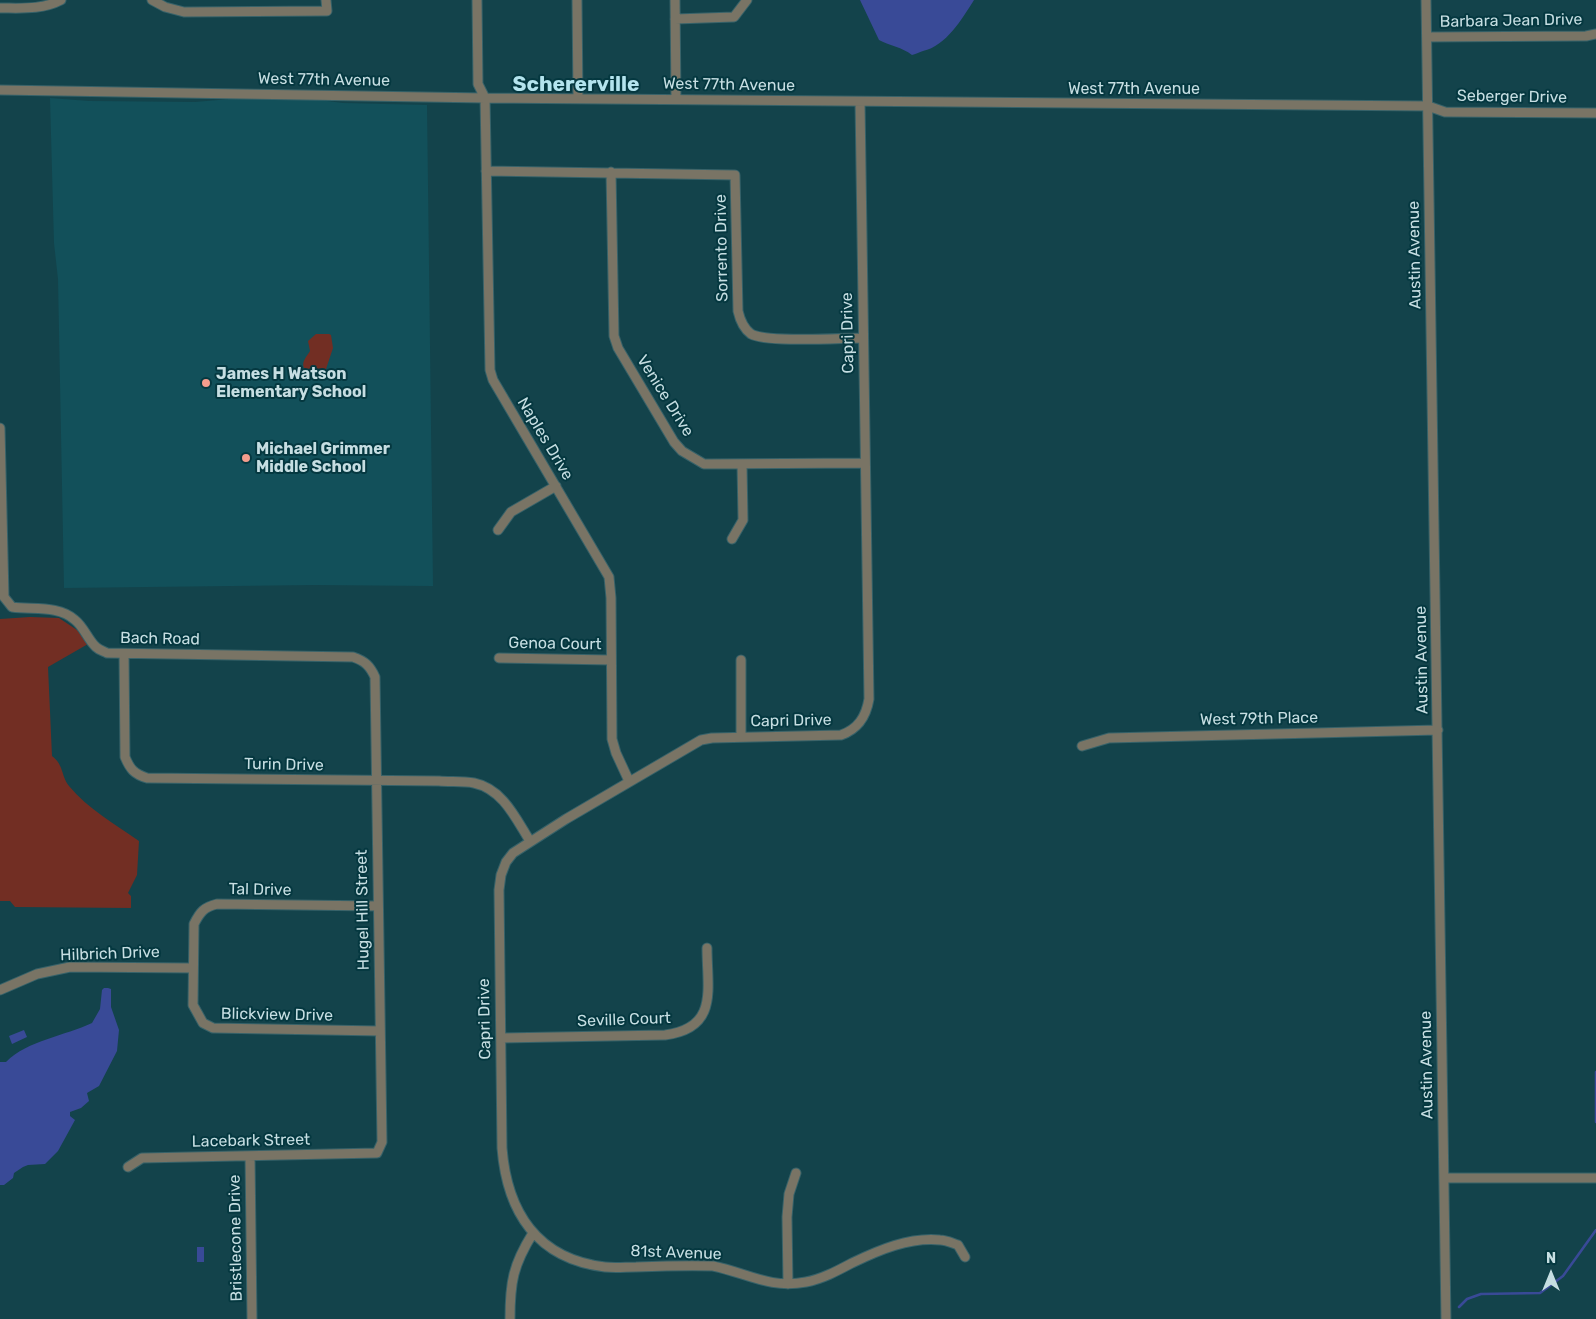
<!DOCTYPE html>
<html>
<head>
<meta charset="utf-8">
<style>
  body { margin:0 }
  #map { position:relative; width:1596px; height:1319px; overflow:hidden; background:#13434b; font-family:Rubik,sans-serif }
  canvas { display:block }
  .north { position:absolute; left:1526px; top:1249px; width:50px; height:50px; -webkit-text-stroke:4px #053840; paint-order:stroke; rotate:0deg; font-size:14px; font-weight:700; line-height:20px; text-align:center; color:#c6dee2 }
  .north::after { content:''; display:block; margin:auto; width:18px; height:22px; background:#c6dee2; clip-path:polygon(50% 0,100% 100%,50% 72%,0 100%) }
</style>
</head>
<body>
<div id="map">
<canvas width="1596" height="1319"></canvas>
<div class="north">N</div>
</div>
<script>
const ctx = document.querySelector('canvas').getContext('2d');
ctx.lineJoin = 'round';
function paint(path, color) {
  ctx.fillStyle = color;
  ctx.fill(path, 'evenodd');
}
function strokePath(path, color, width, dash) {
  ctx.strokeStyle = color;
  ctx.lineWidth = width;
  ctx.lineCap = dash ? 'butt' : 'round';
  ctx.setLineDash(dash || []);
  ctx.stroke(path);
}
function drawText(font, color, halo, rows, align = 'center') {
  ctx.font = font + ' Rubik,sans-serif';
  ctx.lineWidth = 4;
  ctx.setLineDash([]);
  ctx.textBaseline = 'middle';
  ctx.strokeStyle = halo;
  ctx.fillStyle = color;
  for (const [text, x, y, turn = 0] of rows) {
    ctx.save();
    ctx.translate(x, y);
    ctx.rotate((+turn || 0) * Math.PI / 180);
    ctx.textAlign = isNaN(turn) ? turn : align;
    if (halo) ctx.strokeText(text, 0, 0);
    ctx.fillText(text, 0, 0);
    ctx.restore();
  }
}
paint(new Path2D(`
  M50 98 89 101 195 102 241 98 312 99 343 103 427 105 433 586 315 585 64 588 58 279 54 243Z`), '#12505a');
paint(new Path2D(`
  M316 334H329L331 335 333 348 324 375 304 368C301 362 307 356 310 351L308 341Z
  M30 617 59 618 77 630 88 644 48 667 52 756C64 765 61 776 69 786 88 809 115 824 139 841L137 875 128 893 131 896V908L15 907 10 901H0V619Z`), '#722e23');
paint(new Path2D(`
  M860 0H974C962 19 946 46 923 51 919 52 917 54 912 55 902 47 890 46 879 40Z
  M104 988H108L111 989V1007L119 1030 117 1051 99 1086 87 1093 89 1101 81 1108 70 1112V1116L75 1120 58 1151 45 1164 28 1165 23 1167 14 1173 13 1178 4 1185H0V1062H6C28 1040 65 1036 92 1023L100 1009 102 990Z
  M24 1030 27 1037 12 1044 9 1036Z
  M197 1247H204V1262H197Z`), '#394a97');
strokePath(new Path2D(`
  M1596 1072V1122
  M1459 1307 1467 1299 1481 1294 1540 1293 1563 1276 1596 1230`), '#394a97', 2.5);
const minor = new Path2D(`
  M152 0 165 7 184 12 327 11 326 0
  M477 0 478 84 485 98 490 370 493 380 609 577 611 598 612 739 616 753 629 781
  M577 0 578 98
  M675 0 676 99
  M1426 0 1446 1319
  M0 8C21 8 42 10 61 0
  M675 19 734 17 747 0
  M1427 37 1586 36 1596 34
  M0 90 485 98 1428 106 1445 112 1596 113
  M860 102 869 699C866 717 858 729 841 735L712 738 701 740 566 819 513 853 506 862 501 875 499 890 502 1148C507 1212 537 1259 605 1267 615 1268 626 1267 636 1267 661 1266 687 1265 713 1266 747 1273 769 1289 806 1282 822 1279 837 1271 852 1263 879 1250 909 1237 940 1240 946 1240 952 1243 958 1245L965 1257
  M486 171 735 175 738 311C740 320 743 328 751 334 767 343 841 338 863 338
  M611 172 614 336 618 348 674 442 682 451 704 464 865 463
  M0 428 4 597 12 607C33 610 59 605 75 620 84 627 88 640 96 647 99 650 103 651 107 653L353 657C365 661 370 666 375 677L382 1142 377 1153 142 1158 128 1167
  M498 530 511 512 556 486
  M732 539 743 520 742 464
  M124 654 125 757C130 769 134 774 147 778L439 781C450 782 463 781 474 783 503 789 516 819 530 841
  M499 658 611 660
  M741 660V737
  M1082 746 1109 738 1438 730
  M378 906 217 904C204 907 200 912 194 924L193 1005 203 1023 213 1028 380 1031
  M0 990 37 974 70 967 193 968
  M501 1038 665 1035C719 1028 707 989 707 948
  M250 1156 252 1319
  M1444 1178H1596
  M788 1284 787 1217 789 1194 796 1173
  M510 1319C510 1282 513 1265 533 1233`);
strokePath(minor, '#376269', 11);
strokePath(minor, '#797465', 9);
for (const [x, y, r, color] of [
  [206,383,5,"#f49d8d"],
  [246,458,5,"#f49d8d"]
]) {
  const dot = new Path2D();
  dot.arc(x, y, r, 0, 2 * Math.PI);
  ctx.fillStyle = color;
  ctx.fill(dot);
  strokePath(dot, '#053840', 2);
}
drawText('16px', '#c6dee2', '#053840', [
  ["Barbara Jean Drive",1511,21,-1],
  ["West 77th Avenue",324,80,1],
  ["West 77th Avenue",729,85,1],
  ["West 77th Avenue",1134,89],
  ["Seberger Drive",1512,97,1],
  ["Sorrento Drive",722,248,-91],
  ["Austin Avenue",1415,255,-91],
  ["Capri Drive",848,333,-91],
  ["Venice Drive",665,396,58],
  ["Naples Drive",545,439,59],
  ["Bach Road",160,639,1],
  ["Genoa Court",555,644,1],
  ["Austin Avenue",1422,660,-91],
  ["West 79th Place",1259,719,-1],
  ["Capri Drive",791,721,-1],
  ["Turin Drive",284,765,1],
  ["Tal Drive",260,890,1],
  ["Hugel Hill Street",363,910,-91],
  ["Hilbrich Drive",110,954,-2],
  ["Blickview Drive",277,1015,1],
  ["Capri Drive",485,1019,-91],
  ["Seville Court",624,1020,-2],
  ["Austin Avenue",1427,1065,-91],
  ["Lacebark Street",251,1141,-1],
  ["Bristlecone Drive",236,1238,-91],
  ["81st Avenue",676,1253,2]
]);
drawText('bold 16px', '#c6dee2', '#053840', [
  ["James H Watson",216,374],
  ["Elementary School",216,392],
  ["Michael Grimmer",256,449],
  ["Middle School",256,467]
], 'left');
drawText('bold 21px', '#b4e4ee', '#053840', [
  ["Schererville",576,85]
]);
</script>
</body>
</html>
